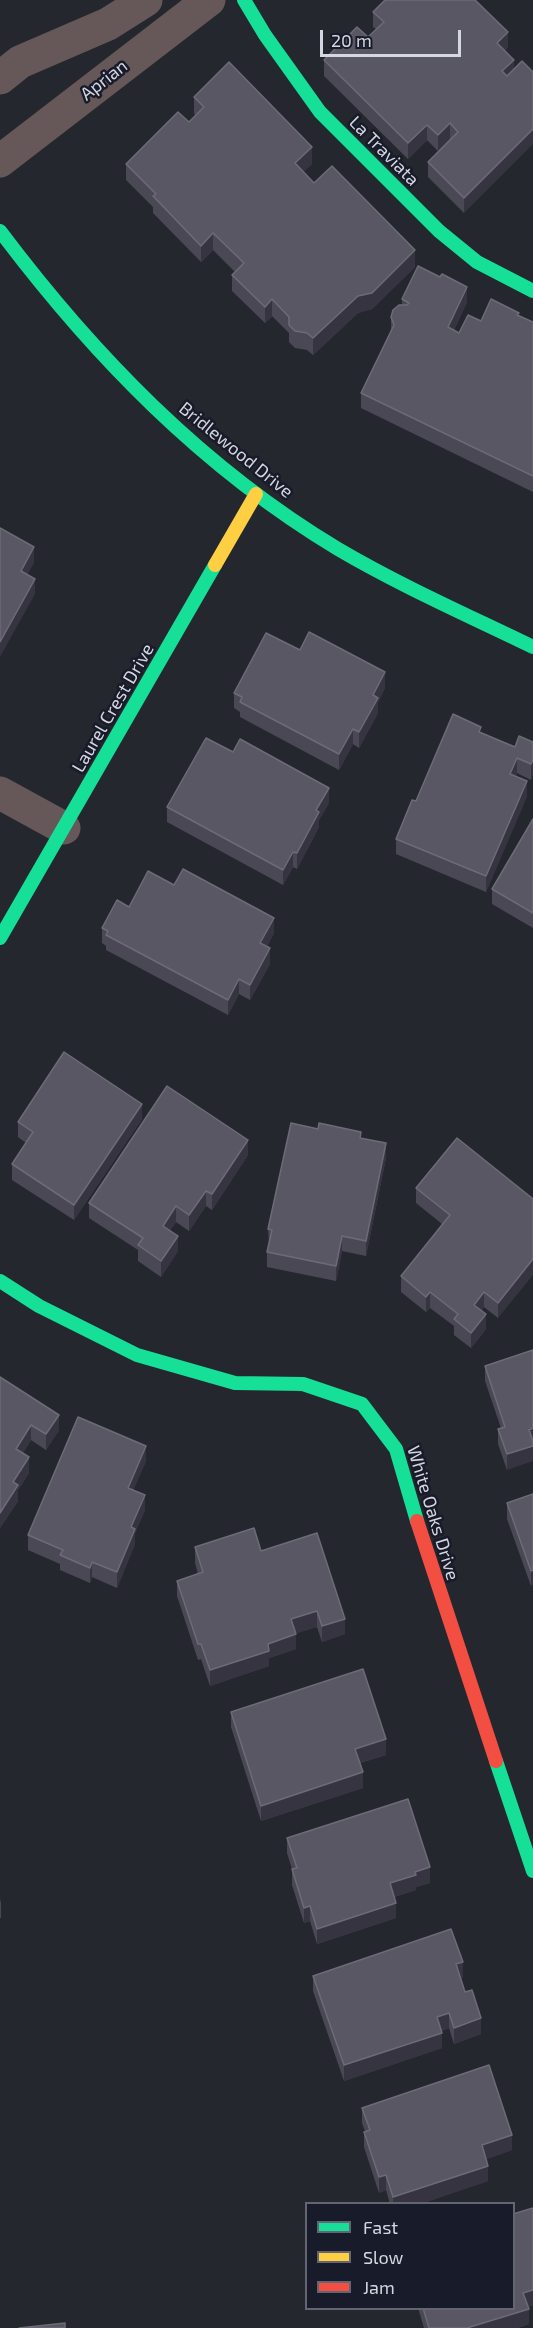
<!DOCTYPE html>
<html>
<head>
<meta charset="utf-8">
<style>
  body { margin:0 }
  #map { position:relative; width:533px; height:2328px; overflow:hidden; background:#25272f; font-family:"Exo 2",sans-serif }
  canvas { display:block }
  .legend { position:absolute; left:305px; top:2202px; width:210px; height:108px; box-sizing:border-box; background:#181b29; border:2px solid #636672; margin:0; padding:8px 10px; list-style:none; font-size:18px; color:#d4d6e0 }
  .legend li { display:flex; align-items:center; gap:12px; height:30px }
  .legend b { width:30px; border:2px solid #636672 }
  .scale { position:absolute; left:320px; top:30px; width:141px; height:27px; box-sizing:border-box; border:3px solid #d4d6e0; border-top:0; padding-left:8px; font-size:18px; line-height:21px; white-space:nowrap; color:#d4d6e0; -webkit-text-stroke:4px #181b29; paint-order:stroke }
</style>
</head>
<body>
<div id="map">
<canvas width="533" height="2328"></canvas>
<ul class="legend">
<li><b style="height:8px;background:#16e098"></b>Fast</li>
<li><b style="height:8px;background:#ffcf43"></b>Slow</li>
<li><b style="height:8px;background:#f24e42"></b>Jam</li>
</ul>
<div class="scale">20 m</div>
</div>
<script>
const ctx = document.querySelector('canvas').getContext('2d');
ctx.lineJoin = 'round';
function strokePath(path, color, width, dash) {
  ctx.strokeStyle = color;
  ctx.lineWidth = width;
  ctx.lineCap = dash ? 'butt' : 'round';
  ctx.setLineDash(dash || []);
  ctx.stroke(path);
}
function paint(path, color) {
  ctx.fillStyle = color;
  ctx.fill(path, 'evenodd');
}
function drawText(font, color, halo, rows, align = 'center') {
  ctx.font = font + ' "Exo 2",sans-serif';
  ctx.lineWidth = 5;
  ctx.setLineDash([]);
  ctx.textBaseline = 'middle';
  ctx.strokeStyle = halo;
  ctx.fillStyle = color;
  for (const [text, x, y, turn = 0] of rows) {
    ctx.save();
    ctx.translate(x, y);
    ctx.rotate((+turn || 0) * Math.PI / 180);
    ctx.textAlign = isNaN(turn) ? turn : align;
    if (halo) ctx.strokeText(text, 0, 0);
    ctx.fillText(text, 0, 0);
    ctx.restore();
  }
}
strokePath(new Path2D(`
  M0 78 20 62 108 24 146 0
  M0 161 209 0
  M0 793 64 828`), '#665758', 33);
strokePath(new Path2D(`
  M244 0 265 35 320 112 439 231 477 262 533 291
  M0 231C94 356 203 468 338 549 401 586 467 615 533 647
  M0 938 215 565
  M0 1281 39 1306 137 1355 235 1383 303 1384 362 1404 396 1449 417 1521
  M496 1761 533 1871`), '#16e098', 14);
strokePath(new Path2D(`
  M215 565 256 494`), '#ffcf43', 14);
strokePath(new Path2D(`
  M417 1521 496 1761`), '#f24e42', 14);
paint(new Path2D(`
  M373 12 508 47 505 51 464 213 428 177V162L450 139 438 151 427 140 408 159 324 76V60L368 37 376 29 373 27Z
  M194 97 312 164 303 172 314 183 415 267 372 309 358 313 313 355 307 350 295 348 289 342V333L272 316 265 323 232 291V275L235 272 213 250 201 262 153 213V207L126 180V164L189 122 196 115 194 114Z
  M402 299 467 302 454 330 459 333 481 321 519 315 533 322V492L361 408V393L391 331V317L402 305Z
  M300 650 385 688 378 702V713L359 748 353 744 339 770 240 717V712L234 708V693Z
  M481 732 515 747 533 742 531 780 517 773 516 776 527 796 486 892 396 854V839L416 801Z
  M233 752 329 803 319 820V827L297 869 293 867 283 885 167 822V807Z
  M533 819V928L492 904V889Z
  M174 885 274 933 267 946 270 964 250 1000 239 994 228 1015 106 950V946L102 943V928L129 907Z
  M142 1119 74 1220 12 1180V1164L26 1143 18 1137V1122Z
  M361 1138 386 1158 366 1256 342 1251 336 1281 267 1267V1252L269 1244 268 1229Z
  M248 1155 212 1210 206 1206 189 1231 176 1222 170 1230 178 1251 161 1277 138 1261V1250L89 1218V1203Z
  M416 1188 533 1199 498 1318 484 1307 481 1311 486 1329 471 1348 454 1335V1326L430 1308 426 1312 401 1292V1276L442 1224 416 1203Z
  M533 1350 507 1470 498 1444V1429L501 1428 485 1381V1366Z
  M0 1377 59 1430 46 1450 31 1440 23 1453 29 1473 18 1490V1501L0 1528Z
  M146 1461 133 1490 145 1510 135 1533V1544L117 1588 92 1577 90 1583 60 1570V1564L28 1550V1535Z
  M533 1494 531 1586 507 1519V1503Z
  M195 1547 261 1551 345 1634 322 1642 317 1627 296 1633V1649L269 1658V1666L210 1686 201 1659 198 1660 177 1596V1581L198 1574 195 1563Z
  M231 1712 386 1755 360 1763 363 1788 261 1821 231 1727Z
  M287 1838 430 1883 416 1887V1890L394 1897 396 1918 317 1944 310 1921 304 1923 292 1885V1869L287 1853Z
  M0 1899 1 1903V1918H0Z
  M313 1976 463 1978H460L481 2034 454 2044 449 2028 441 2031 442 2048 344 2081 313 1991Z
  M362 2108 512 2150 486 2159 488 2181 420 2204H390L386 2190 379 2193 364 2147V2132L365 2131 362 2123Z
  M533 2208V2305L528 2307 529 2324 517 2328H424L418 2308H513Z`), '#4b4856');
paint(new Path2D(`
  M508 32V47L497 59V43Z
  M514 60V75L502 86V71Z
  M450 123V139L438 151V135Z
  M427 125V140L408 159V143Z
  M533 129V144L464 213V198Z
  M312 147V164L295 180V163Z
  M213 233V250L201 262V246Z
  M415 250V267L372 309 358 313 313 355V338L358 296Z
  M467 287V302L448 342V327Z
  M272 299V316L265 323V307Z
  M34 547V563L21 586V571Z
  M35 579V594L0 657V642Z
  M385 672V688L378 702V713L359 748V732L373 695Z
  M353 729V744L339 770V754Z
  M517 758V773L510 789V774Z
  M533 760V775L531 780V764Z
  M527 781V796L486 892V876Z
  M329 788V803L319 820V827L297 869V853L316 810Z
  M293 852V867L283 885V870Z
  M274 918V933L260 958V943Z
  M270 948V964L250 1000V985Z
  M239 979V994L228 1015V1000Z
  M142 1104V1119L74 1220V1205Z
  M248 1140V1155L212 1210V1194Z
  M386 1143V1158L366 1256V1241Z
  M206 1191V1206L189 1231V1215Z
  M176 1206V1222L163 1241V1226Z
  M178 1236V1251L161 1277V1261Z
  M342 1236V1251L336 1281V1266Z
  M533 1259V1275L498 1318V1303Z
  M430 1292V1308L426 1312V1297Z
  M484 1292V1307L474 1320V1305Z
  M486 1314V1329L471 1348V1333Z
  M59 1415V1430L46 1450V1434Z
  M31 1425V1440L16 1464V1449Z
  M533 1428V1444L529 1430Z
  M146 1446V1461L128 1503V1488Z
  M533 1446V1461L507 1470V1454Z
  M29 1457V1473L18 1490V1501L0 1528V1513L13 1482Z
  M145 1495V1510L135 1533V1544L117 1588V1572L131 1527Z
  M92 1562V1577L90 1583V1568Z
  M533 1570V1585L531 1586V1571Z
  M317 1611V1627L291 1635V1619Z
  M345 1619V1634L322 1642V1626Z
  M296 1634V1649L269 1658V1666L210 1686V1670L268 1644Z
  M386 1739V1755L355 1764V1749Z
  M363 1772V1788L261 1821V1806Z
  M430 1867V1883L416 1887V1890L390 1898V1883L415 1872Z
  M396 1903V1918L317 1944V1929Z
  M310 1906V1921L304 1923V1908Z
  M463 1962V1978L456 1980V1964Z
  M449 2013V2028L437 2032V2017Z
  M481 2018V2034L454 2044V2028Z
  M442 2033V2048L344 2081V2065Z
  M512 2135V2150L482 2161V2145Z
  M488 2166V2181L420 2204H393V2197Z
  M386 2175V2190L379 2193V2177Z
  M533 2290V2305L523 2308V2293Z
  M529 2309V2324L517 2328H467Z`), '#363440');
const building = new Path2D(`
  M385 0H475L508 32 497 43 514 60 502 71 507 76 522 61 533 72V129L464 198 428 162 458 132 450 123 438 135 427 125 408 143 324 60 357 27 368 37 384 22 373 12Z
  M229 62 312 147 295 163 314 183 332 166 415 250 372 293 358 296 313 338 307 333 295 331 289 325V317L272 299 265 307 232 275 244 263 213 233 201 246 153 196 156 194 126 164 178 112 189 122 204 107 194 97Z
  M418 266 440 277 442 274 467 287 448 327 459 333 468 315 481 321 491 299 519 313 517 315 533 322V476L361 393 394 325 391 317 393 310 399 305H407L409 303 402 299Z
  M0 528 34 547 21 571 35 579 0 642Z
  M309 632 385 672 373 695 378 698 359 732 353 729 339 754 240 702 242 697 234 693 266 633 300 650Z
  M453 714 481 727 479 732 515 747 519 736 533 742V760L531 764 517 758 510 774 527 781 486 876 396 839 412 800 416 801Z
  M206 738 233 752 240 739 329 788 316 810 319 812 297 853 293 852 283 870 167 807Z
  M533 819V913L492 889Z
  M183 869 274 918 260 943 270 948 250 985 239 979 228 1000 106 935 108 931 102 928 117 900 129 907 148 871 174 885Z
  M64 1052 142 1104 74 1205 12 1164 33 1132 18 1122Z
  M167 1086 248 1140 212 1194 206 1191 189 1215 176 1206 163 1226 178 1236 161 1261 138 1245 143 1238 89 1203Z
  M291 1123 318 1129 319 1123 361 1132 360 1138 386 1143 366 1241 342 1236 336 1266 267 1252 272 1230 268 1229Z
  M457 1138 533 1199V1259L498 1303 484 1292 474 1305 486 1314 471 1333 454 1319 458 1314 430 1292 426 1297 401 1276 450 1215 416 1188Z
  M533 1350V1428L529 1430 533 1441V1446L507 1454 498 1429 505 1427 485 1366Z
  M0 1377 59 1415 46 1434 31 1425 16 1449 29 1457 13 1482 18 1485 0 1513Z
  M78 1417 146 1446 128 1488 145 1495 131 1527 135 1529 117 1572 92 1562 90 1568 60 1555 63 1550 28 1535Z
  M533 1494V1570L531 1571 507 1503Z
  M254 1528 261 1551 317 1533 345 1619 322 1626 317 1611 291 1619 296 1634 268 1644 269 1651 210 1670 201 1644H198L177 1581 203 1572 195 1547Z
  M363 1669 386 1739 355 1749 363 1772 261 1806 231 1712Z
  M408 1799 430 1867 415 1872 416 1875 390 1883 396 1903 317 1929 310 1906 304 1908 292 1869 297 1868 287 1838Z
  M451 1929 463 1962 456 1964 465 1992 472 1990 481 2018 454 2028 449 2013 437 2017 442 2033 344 2065 313 1976Z
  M489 2065 512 2135 482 2145 488 2166 393 2197 386 2175 379 2177 364 2132 370 2130 362 2108Z
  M533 2208V2290L523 2293 529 2309 467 2328H429L423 2308H513V2214Z
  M65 2323V2328H19Z`);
paint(building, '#5a5765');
strokePath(building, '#6d6b78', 1.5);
drawText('18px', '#d4d6e0', '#181b29', [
  ["Aprian",104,80,-38],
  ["La Traviata",384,151,45],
  ["Bridlewood Drive",236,450,39],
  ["Laurel Crest Drive",113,708,-60],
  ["White Oaks Drive",433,1513,73]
]);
</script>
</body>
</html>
